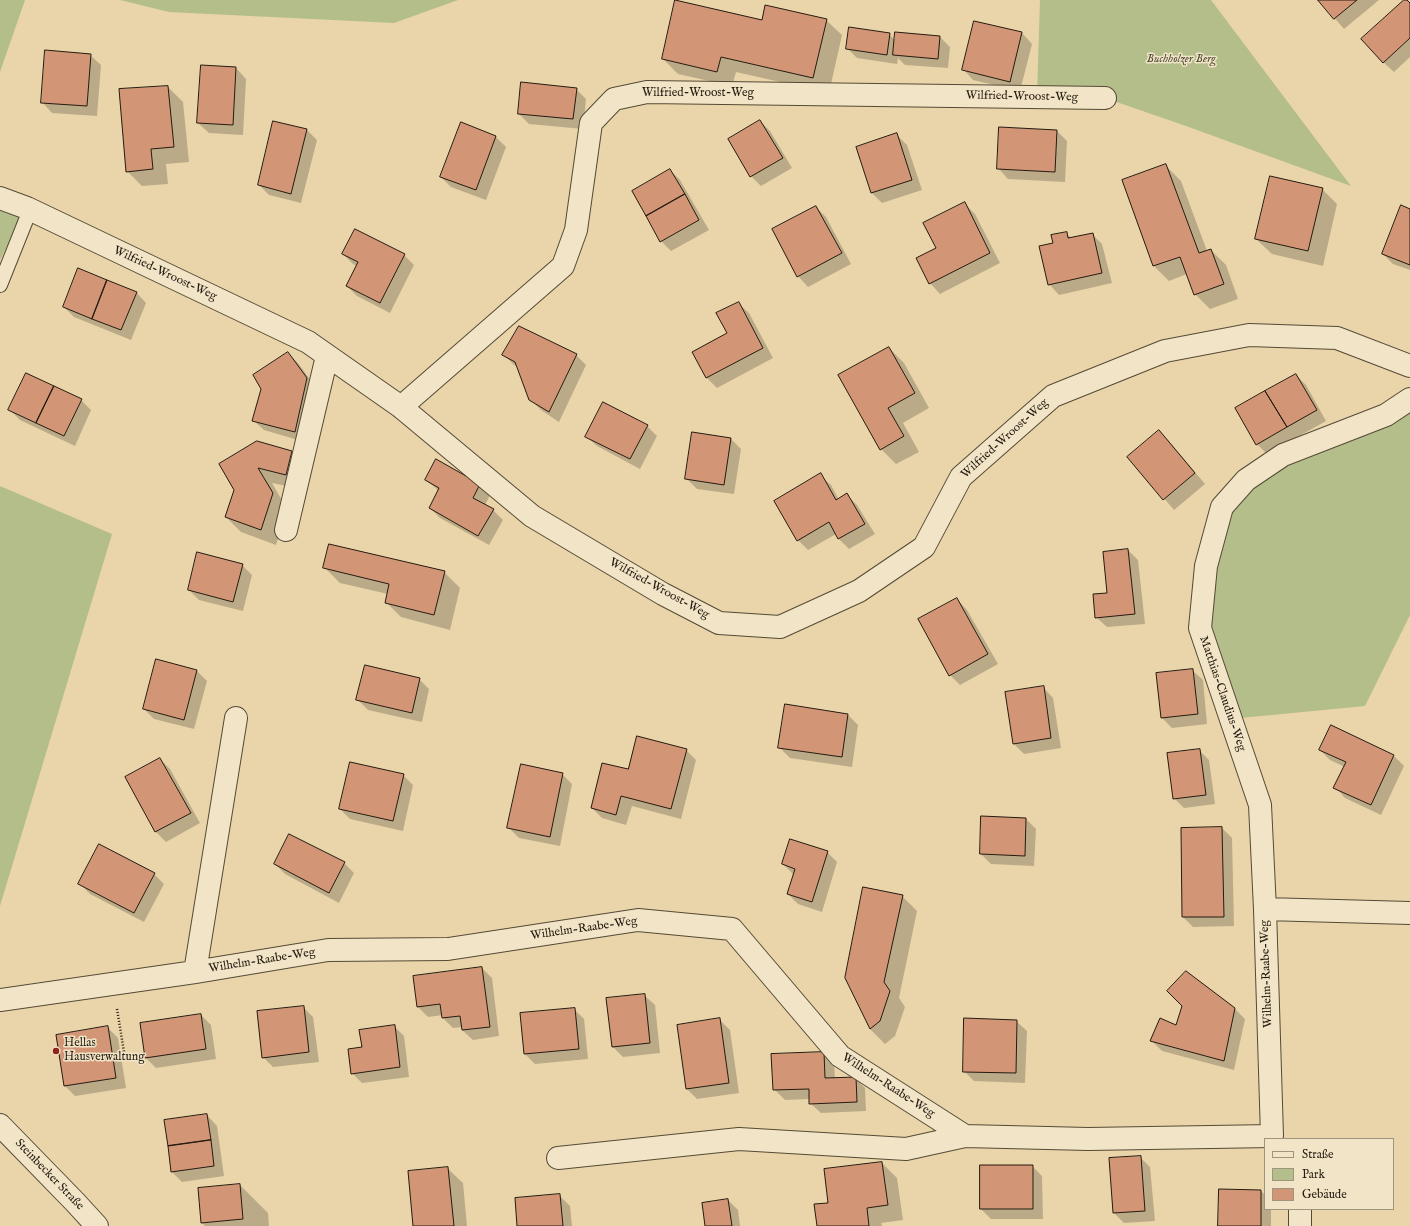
<!DOCTYPE html>
<html>
<head>
<meta charset="utf-8">
<style>
  body { margin:0 }
  #map { position:relative; width:1410px; height:1226px; overflow:hidden; background:#e9d5a9; font-family:"IM FELL English",serif }
  canvas { display:block }
  .legend { position:absolute; left:1264px; top:1138px; width:130px; height:72px; box-sizing:border-box; background:#f1e4c7; border:1px solid #9f947e; margin:0; padding:5px 7px; list-style:none; font-size:12px; color:#241b10 }
  .legend li { display:flex; align-items:center; gap:8px; height:20px }
  .legend b { width:20px; border:1px solid #9f947e }
</style>
</head>
<body>
<div id="map">
<canvas width="1410" height="1226"></canvas>
<ul class="legend">
<li><b style="height:5px;background:#f1e4c7"></b>Straße</li>
<li><b style="height:11px;background:#b3be8b"></b>Park</li>
<li><b style="height:11px;background:#d29575"></b>Gebäude</li>
</ul>
</div>
<script>
const ctx = document.querySelector('canvas').getContext('2d');
ctx.lineJoin = 'round';
function paint(path, color) {
  ctx.fillStyle = color;
  ctx.fill(path, 'evenodd');
}
function strokePath(path, color, width, dash) {
  ctx.strokeStyle = color;
  ctx.lineWidth = width;
  ctx.lineCap = dash ? 'butt' : 'round';
  ctx.setLineDash(dash || []);
  ctx.stroke(path);
}
function drawText(font, color, halo, rows, align = 'center') {
  ctx.font = font + ' "IM FELL English",serif';
  ctx.lineWidth = 3;
  ctx.setLineDash([]);
  ctx.textBaseline = 'middle';
  ctx.strokeStyle = halo;
  ctx.fillStyle = color;
  for (const [text, x, y, turn = 0] of rows) {
    ctx.save();
    ctx.translate(x, y);
    ctx.rotate((+turn || 0) * Math.PI / 180);
    ctx.textAlign = isNaN(turn) ? turn : align;
    if (halo) ctx.strokeText(text, 0, 0);
    ctx.fillText(text, 0, 0);
    ctx.restore();
  }
}
paint(new Path2D(`
  M0 0H25L0 72Z
  M120 0H458L394 23 169 12Z
  M1040 0H1211L1351 186 1186 126 1105 98 1037 97Z
  M0 208 22 218 0 260Z
  M1410 399V615L1365 706 1230 719 1200 628 1206 566 1246 480Z
  M0 486 112 534 0 906Z`), '#b3be8b');
paint(new Path2D(`
  M1319 0H1379L1344 29Z
  M1405 0 1410 4V57L1394 72 1383 62Z
  M826 20 842 35 829 93 736 72 732 86 678 74 663 59Z
  M1022 33 1032 44 1020 91 973 80 963 69Z
  M889 34 895 40 940 37 950 47 948 68 905 65 898 58 897 64 857 58 847 48Z
  M90 55 101 65 97 116 52 113 42 102Z
  M202 66 236 68 246 79 243 135 209 133 198 123Z
  M168 87 183 102 189 162 166 164 168 184 142 186 127 171Z
  M576 89 586 99 583 129 529 124 519 114Z
  M760 121 770 131 792 168 761 186 751 176Z
  M274 122 307 130 317 140 301 203 269 195 259 185Z
  M1057 131 1067 141 1065 182 1008 179 998 168Z
  M897 135 907 145 922 190 882 203 872 193 857 147Z
  M496 137 506 147 486 200 451 187 441 177Z
  M1166 166 1181 181 1207 251 1211 250 1226 265 1238 299 1210 309 1195 294 1187 274 1169 281 1154 266 1123 181Z
  M670 170 680 180 709 230 671 251 661 241Z
  M1322 189 1337 204 1323 266 1272 254 1256 239Z
  M965 204 975 214 1000 263 940 294 930 283Z
  M816 207 826 217 851 264 808 287 798 276Z
  M1410 210V270L1393 264 1383 254Z
  M1066 233 1072 239 1092 234 1102 244 1112 283 1059 295 1049 284 1054 244Z
  M343 254 404 255 414 265 390 313 357 296 347 286 357 266 353 264Z
  M136 292 146 303 131 340 74 317 64 307Z
  M738 303 749 313 773 358 717 388 707 378 693 352 728 334Z
  M889 348 904 363 929 408 903 423 919 452 896 464 881 449Z
  M288 353 298 363 317 389 305 442 264 430 253 420Z
  M504 355H576L586 365 559 422 541 410 530 399 518 367 514 365Z
  M1296 375 1306 385 1326 421 1267 454 1257 444Z
  M81 400 91 410 75 446 20 420 10 410Z
  M647 426 657 436 640 469 597 446 586 436Z
  M1159 431 1169 441 1205 484 1174 510 1129 457Z
  M731 439 741 449 734 494 697 489 686 478Z
  M291 452 307 467 301 489 272 483 287 509 276 545 241 532 226 517 235 490 221 464Z
  M820 475 831 485 839 500 847 495 857 505 875 534 849 549 839 539 836 534 808 550 798 540Z
  M426 480 480 485 490 495 485 505 493 510 503 520 489 545 440 518 430 508 439 491Z
  M1128 550 1138 560 1145 624 1107 627 1096 617 1108 594 1104 553Z
  M242 565 252 575 243 611 199 600 189 590Z
  M325 568 444 572 460 588 450 630 401 617 386 602 388 594 340 583Z
  M957 599 967 610 998 664 960 685 950 675Z
  M1192 670 1203 680 1207 724 1172 728 1162 718Z
  M197 671 207 681 194 729 154 719 144 709Z
  M419 679 429 689 422 722 368 710 357 699Z
  M1043 687 1053 698 1061 748 1024 754 1014 744Z
  M848 715 858 725 852 767 790 758 780 748Z
  M1331 727 1394 756 1404 766 1381 815 1345 798 1335 787 1345 767 1330 760 1320 750Z
  M686 750 696 760 681 819 632 806 626 825 602 818 592 808Z
  M1199 750 1209 760 1215 804 1184 808 1174 798Z
  M160 759 170 769 200 823 166 842 156 832 126 777Z
  M562 774 572 784 560 846 519 838 509 828Z
  M403 775 413 785 403 831 350 819 340 809Z
  M1026 819 1036 829 1034 866 991 864 981 854Z
  M1222 828 1232 838 1234 926 1193 927 1183 917Z
  M827 852 837 862 822 912 798 904 788 894 794 875 783 864Z
  M344 863 354 873 339 903 285 874 275 864Z
  M154 874 164 884 144 922 90 894 80 884Z
  M902 896 917 911 899 998 905 1007 895 1036 885 1044 870 1029 846 978Z
  M482 968 492 978 499 1036 473 1040 462 1030V1027L453 1028 443 1018V1015L428 1017 418 1007Z
  M644 995 655 1005 660 1053 623 1057 613 1047Z
  M303 1007 313 1017 319 1062 273 1067 263 1057Z
  M1234 1008 1245 1019 1234 1070 1162 1051 1152 1041 1176 1026Z
  M574 1009 584 1019 588 1059 535 1064 525 1054Z
  M201 1015 211 1025 216 1059 156 1068 146 1058 141 1024Z
  M720 1020 730 1030 739 1093 697 1099 687 1089 678 1026Z
  M1016 1021 1027 1031 1025 1083 974 1081 964 1071Z
  M394 1026 404 1036 409 1077 362 1083 352 1073Z
  M108 1028 118 1038 126 1088 75 1096 65 1086Z
  M824 1053 834 1063 835 1079 855 1078 865 1088 866 1111 821 1113 810 1103V1099L785 1100 774 1089Z
  M207 1115 217 1126 224 1176 182 1182 172 1172Z
  M1140 1157 1150 1167 1155 1221 1124 1223 1114 1213 1110 1159Z
  M882 1163 897 1178 903 1220 881 1223 882 1226H818L829 1204Z
  M1032 1166 1042 1176 1043 1219H991L981 1209Z
  M447 1168 463 1183 467 1226H414Z
  M240 1185 268 1213 269 1226H205L202 1223Z
  M1261 1191 1265 1195V1209H1271V1226H1219Z
  M560 1196 570 1206 572 1226H518Z
  M728 1200 738 1210 740 1226H706Z`), '#0003');
const building = new Path2D(`
  M675 0 762 20 765 5 827 19 813 78 721 57 717 72 662 59Z
  M1318 0H1357L1334 19Z
  M1404 0H1407L1410 3V38L1383 63 1361 39Z
  M974 21 1022 32 1010 82 962 70Z
  M849 27 890 33 887 55 846 49Z
  M895 32 940 36 938 59 893 55Z
  M45 50 91 54 87 106 41 103Z
  M201 65 236 67 233 125 197 123Z
  M521 82 577 88 573 119 518 114Z
  M168 86 174 147 151 149 153 169 126 172 119 89Z
  M760 120 783 158 750 177 728 139Z
  M273 121 307 129 291 194 258 185Z
  M461 122 496 136 476 190 440 177Z
  M999 127 1057 130 1055 172 997 169Z
  M897 133 912 180 871 193 856 147Z
  M1166 164 1199 253 1211 249 1224 284 1194 295 1180 257 1153 266 1122 180Z
  M670 169 685 194 646 216 632 191Z
  M1270 176 1323 188 1308 251 1255 239Z
  M685 194 699 220 660 242 646 216Z
  M965 202 990 253 929 284 916 258 936 248 923 223Z
  M1401 205 1410 209V265L1382 254Z
  M816 206 842 253 797 277 772 229Z
  M355 229 405 254 380 303 346 286 358 262 342 254Z
  M1067 232 1068 238 1093 233 1102 273 1048 285 1039 246 1053 243 1051 235Z
  M78 268 107 280 92 319 63 307Z
  M107 280 137 292 121 330 92 319Z
  M739 302 763 348 706 378 692 352 727 333 716 313Z
  M519 326 577 354 549 412 529 400 515 362 502 355Z
  M889 347 915 393 888 408 904 436 880 450 838 375Z
  M288 352 307 378 295 432 252 421 261 389 253 375Z
  M26 373 54 386 36 423 8 410Z
  M1296 374 1317 410 1287 427 1265 391Z
  M54 386 82 399 64 436 36 423Z
  M1265 391 1287 427 1256 445 1235 408Z
  M603 402 648 425 630 459 585 437Z
  M1159 430 1195 473 1163 500 1127 457Z
  M692 432 731 438 724 485 685 479Z
  M257 441 292 451 286 475 258 468 273 493 261 530 225 517 234 490 219 464Z
  M436 459 480 484 473 498 494 509 478 536 429 508 439 488 425 480Z
  M821 473 836 500 847 493 865 524 838 539 829 522 797 541 774 501Z
  M329 544 445 571 434 615 385 603 389 584 323 568Z
  M1128 549 1135 614 1095 618 1093 594 1107 593 1103 552Z
  M197 552 243 564 233 602 188 590Z
  M957 598 988 654 949 676 918 619Z
  M156 659 197 670 184 720 143 709Z
  M365 665 420 678 412 713 356 700Z
  M1193 669 1198 714 1161 718 1156 673Z
  M1044 686 1051 738 1013 744 1005 692Z
  M785 704 848 714 842 757 778 748Z
  M1331 725 1394 755 1371 805 1333 788 1346 762 1319 750Z
  M637 736 687 749 671 809 621 796 616 815 591 808 602 763 628 769Z
  M1200 749 1206 795 1173 799 1167 753Z
  M160 758 191 813 155 832 125 777Z
  M350 762 404 774 393 821 339 809Z
  M521 764 563 773 550 837 507 828Z
  M981 816 1026 818 1025 856 980 854Z
  M1222 827 1224 917H1182L1181 828Z
  M289 834 345 862 329 893 274 864Z
  M790 839 828 851 812 902 787 894 795 869 782 864Z
  M99 844 155 873 134 913 78 884Z
  M863 887 903 895 884 982 890 991 880 1021 870 1029 845 978Z
  M482 967 490 1027 462 1030 460 1016 442 1018 440 1004 417 1007 413 976Z
  M1186 971 1235 1008 1224 1061 1150 1041 1160 1018 1176 1025 1182 1006 1167 991Z
  M645 994 650 1043 612 1047 606 998Z
  M304 1006 309 1052 262 1058 257 1011Z
  M575 1008 579 1049 524 1054 520 1013Z
  M201 1014 206 1049 145 1058 140 1023Z
  M720 1018 729 1083 686 1089 677 1025Z
  M964 1018 1017 1020 1016 1073 963 1072Z
  M395 1025 400 1067 351 1074 348 1049 362 1047 359 1030Z
  M108 1026 116 1078 64 1086 56 1035Z
  M824 1052 825 1078 856 1077 857 1102 809 1104V1089L773 1090 771 1054Z
  M207 1114 211 1140 168 1146 164 1120Z
  M211 1140 214 1166 171 1172 168 1146Z
  M1141 1156 1145 1211 1113 1213 1109 1158Z
  M882 1162 888 1205 867 1208 869 1226H817L814 1204 828 1203 824 1169Z
  M980 1165H1033V1209H980Z
  M448 1167 454 1226H413L408 1171Z
  M240 1184 243 1219 201 1223 198 1188Z
  M1219 1189 1261 1190V1226H1218Z
  M560 1194 563 1226H517L515 1198Z
  M728 1199 732 1226H705L702 1203Z`);
paint(building, '#d29575');
strokePath(building, '#241b10', 1);
const service = new Path2D(`
  M0 285 30 210`);
const minor = new Path2D(`
  M0 198 27 208 308 342 401 407 532 516 663 594 719 623 780 627 859 591 924 547 961 477 1053 396 1165 351 1249 335 1337 338 1410 366
  M401 407 563 266 576 230 591 123 614 99 647 92 1105 98
  M286 530 327 356
  M1265 909 1410 913
  M195 972 236 718
  M0 1000 195 972 328 950 448 949 638 920 732 929 840 1056 965 1136 1088 1139 1272 1136 1265 909 1260 805 1200 628 1206 566 1222 507 1246 480 1283 455 1386 415 1410 399
  M558 1158 739 1139 906 1149 965 1136
  M1300 1209V1226`);
const tertiary = new Path2D(`
  M0 1125 75 1202 97 1226`);
strokePath(service, '#554a36', 16);
strokePath(minor, '#554a36', 24);
strokePath(tertiary, '#554a36', 24);
strokePath(new Path2D(`
  M117 1009 125 1058`), '#241b10', 2.5, [1, 2]);
strokePath(service, '#f1e4c7', 14);
strokePath(minor, '#f1e4c7', 22);
strokePath(tertiary, '#f1e4c7', 22);
for (const [x, y, r, color] of [
  [56,1051,4,"#8f2418"]
]) {
  const dot = new Path2D();
  dot.arc(x, y, r, 0, 2 * Math.PI);
  ctx.fillStyle = color;
  ctx.fill(dot);
  strokePath(dot, '#f1e4c7', 1.5);
}
drawText('italic 12px', '#4f4c35', '#f1e4c7', [
  ["Buchholzer Berg",1181,60]
]);
drawText('12px', '#241b10', '#f1e4c7', [
  ["Wilfried-Wroost-Weg",698,94],
  ["Wilfried-Wroost-Weg",1022,97,1],
  ["Wilfried-Wroost-Weg",165,274,25],
  ["Wilfried-Wroost-Weg",1005,439,-42],
  ["Wilfried-Wroost-Weg",659,589,29],
  ["Matthias-Claudius-Weg",1222,694,71],
  ["Wilhelm-Raabe-Weg",584,929,-8],
  ["Wilhelm-Raabe-Weg",262,961,-9],
  ["Wilhelm-Raabe-Weg",1267,974,-92],
  ["Wilhelm-Raabe-Weg",888,1086,33],
  ["Steinbecker Straße",49,1175,46]
]);
drawText('12px', '#241b10', '#f1e4c7', [
  ["Hellas",64,1044],
  ["Hausverwaltung",64,1058]
], 'left');
</script>
</body>
</html>
